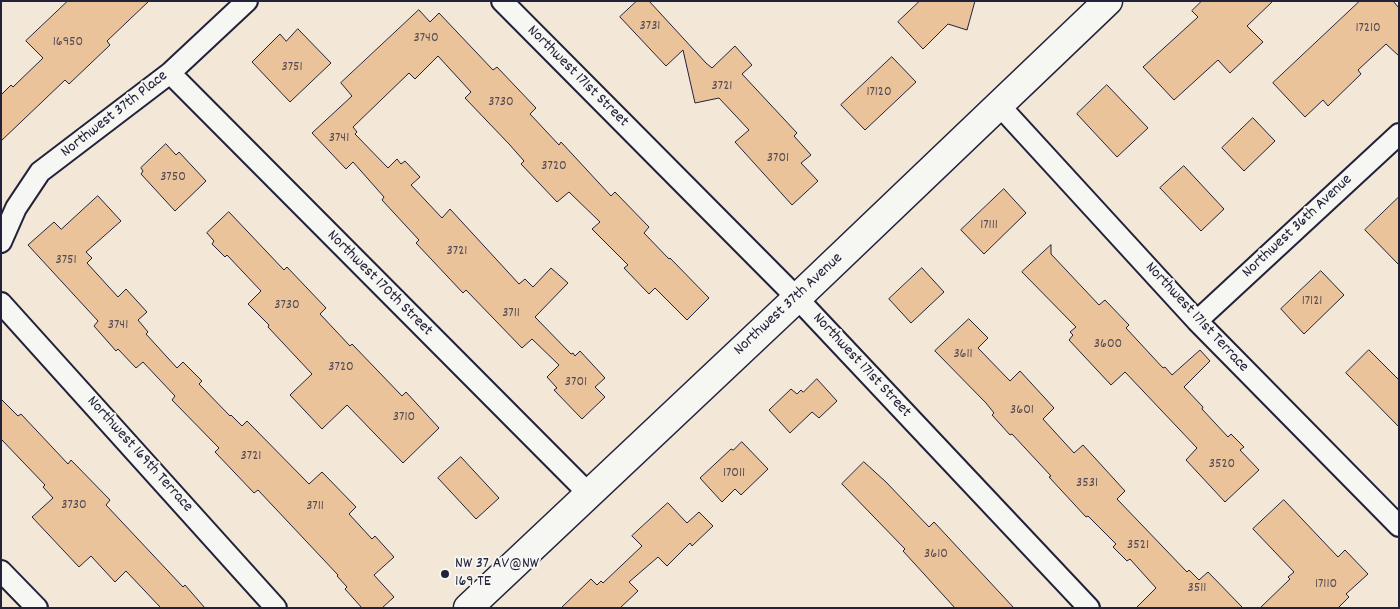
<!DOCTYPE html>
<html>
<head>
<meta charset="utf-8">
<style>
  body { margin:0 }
  #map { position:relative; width:1400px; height:609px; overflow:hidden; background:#f3e7d8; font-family:Dekko,sans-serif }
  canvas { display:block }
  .frame { position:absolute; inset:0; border:2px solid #22223b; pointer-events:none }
</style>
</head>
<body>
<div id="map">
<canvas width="1400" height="609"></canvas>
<div class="frame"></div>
</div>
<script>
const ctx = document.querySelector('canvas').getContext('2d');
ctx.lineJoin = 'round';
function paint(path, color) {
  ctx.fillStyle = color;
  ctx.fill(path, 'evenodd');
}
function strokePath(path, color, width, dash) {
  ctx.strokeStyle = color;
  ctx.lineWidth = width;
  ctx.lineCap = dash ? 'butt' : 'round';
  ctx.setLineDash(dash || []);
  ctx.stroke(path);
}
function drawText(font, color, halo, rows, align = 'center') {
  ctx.font = font + ' Dekko,sans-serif';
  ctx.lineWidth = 4;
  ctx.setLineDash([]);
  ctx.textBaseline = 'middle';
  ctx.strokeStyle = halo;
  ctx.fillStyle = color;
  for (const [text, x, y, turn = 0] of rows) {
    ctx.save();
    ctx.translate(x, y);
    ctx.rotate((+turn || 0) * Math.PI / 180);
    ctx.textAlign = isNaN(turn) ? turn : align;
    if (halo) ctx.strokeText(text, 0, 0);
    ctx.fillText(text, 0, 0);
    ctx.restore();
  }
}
const building = new Path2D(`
  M68 1H149L107 41 110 45 69 84 65 80 1 141V95L11 85 13 87 43 58 26 41Z
  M637 1H649L706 63 712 68 735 46 752 65 742 74 797 133 794 136 811 155 801 163 818 181 792 205 735 142 749 130 719 98 695 103 683 50 666 66 620 17Z
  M920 1H975L967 30 948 24 923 49 898 22Z
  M1202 1H1273L1247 26 1263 42 1230 73 1218 60 1174 100 1143 67 1198 17 1192 11Z
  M1360 1H1393L1399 8V56L1386 44 1358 70 1361 74 1328 106 1323 100 1305 117 1273 83Z
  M419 10 430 22 439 13 493 70 497 67 536 108 530 114 559 145 561 142 611 196 615 192 649 227 644 233 669 259 670 258 709 298 687 320 655 288 649 294 624 268 628 265 592 229 600 222 569 192 557 202 521 164 524 161 509 144 465 98 471 92 438 56 415 79 409 73 353 127 357 132 355 134 388 168 397 159 401 164 405 161 420 177 411 185 442 218 450 209 519 284 525 279 533 287 551 268 568 283 535 317 571 354 573 353 575 356 580 351 605 378 595 387 605 397 582 419 554 390 557 388 547 377 559 365 532 339 522 348 466 290 463 293 416 243 419 240 382 200 384 197 353 162 346 169 312 133 352 96 341 83Z
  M298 29 331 63 290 102 252 62 280 34 286 41Z
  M892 57 916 82 865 130 841 105Z
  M1107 85 1148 128 1117 157 1077 114Z
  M1253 118 1275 141 1244 171 1222 148Z
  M166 144 176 155 179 152 206 181 175 211 141 174 143 171 141 168Z
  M1184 166 1224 209 1201 231 1160 188Z
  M1004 189 1026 213 984 254 961 230Z
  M98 196 121 221 86 252 92 258 87 263 118 297 126 289 147 312 138 320 148 332 146 334 177 368 183 362 202 381 199 384 230 416 231 415 242 426 247 421 309 484 322 472 356 507 349 514 372 539 375 536 394 557 374 575 394 597 382 608H362L345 589 347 587 337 576 338 575 258 490 254 493 215 452 219 448 172 400 175 396 143 362 136 368 118 349 116 351 94 326 98 321 28 245 54 222 61 229Z
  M1399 197V265L1365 230Z
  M229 212 284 270 287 267 326 308 320 314 350 346 352 344 402 396 406 392 439 428 403 463 347 405 322 429 290 395 312 374 268 327 269 325 248 304 261 291 227 255 225 257 212 244 214 241 207 233Z
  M1051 245V254L1099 305 1105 300 1129 325 1126 328 1163 368 1165 367 1172 375 1200 350 1210 361 1184 387 1203 407 1202 409 1228 437 1231 434 1244 447 1240 450 1259 470 1225 502 1186 460 1197 448 1125 372 1111 385 1069 340 1073 335 1070 332 1076 327 1022 272Z
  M922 268 944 292 911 323 889 299Z
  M1321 271 1344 295 1304 334 1281 309Z
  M969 319 988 338 978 348 1010 381 1020 371 1054 408 1043 419 1074 453 1083 445 1125 491 1117 499 1187 572 1189 570 1199 580 1208 572 1243 608H1136L1156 588 1130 559 1127 561 1113 547 1116 544 1088 516 1086 517 1049 477 1051 476 1012 434 1010 435 992 415 994 413 986 403 935 351Z
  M1369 350 1399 380V427L1346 373Z
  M817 379 837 401 819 418 812 412 790 433 769 410 791 389 797 394 801 390 803 392Z
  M1 399 18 416 21 414 68 464 71 460 110 500 106 505 183 587 185 585 205 608H161L126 571 115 582 91 556 79 567 32 517 53 498 43 487 45 485 1 439Z
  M742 442 768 469 741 495 735 489 722 502 700 478 731 449 733 450Z
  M461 457 499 498 476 519 438 478Z
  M864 462 886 482 929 527 934 522 1014 608H955L903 551 905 549 842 484Z
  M1284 500 1338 557 1345 550 1368 574 1346 594 1349 597 1338 608H1260L1290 579 1288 577 1294 572 1253 529Z
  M668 503 687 523 699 512 713 526 692 546 690 543 667 566 658 557 629 582 638 591 620 608H561L591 579 597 585 601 581 603 583 642 546 632 536Z`);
paint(building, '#ebc39b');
strokePath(building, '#22223b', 1);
const street = new Path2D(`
  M502 1 797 298 1089 608
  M170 73 589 494
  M999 105 1197 321 1399 526
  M1 242 16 208 40 172 170 73 247 1
  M1 303 276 608
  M1197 321 1399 134
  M1 571 37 608`);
const secondary = new Path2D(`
  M468 608 797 298 1108 1`);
strokePath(street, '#22223b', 24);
strokePath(secondary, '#22223b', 31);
strokePath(street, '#f6f6f2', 20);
strokePath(secondary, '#f6f6f2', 28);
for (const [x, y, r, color] of [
  [445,574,5,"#22223b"]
]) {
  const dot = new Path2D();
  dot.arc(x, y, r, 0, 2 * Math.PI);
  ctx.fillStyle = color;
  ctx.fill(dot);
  strokePath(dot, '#f6f6f2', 2);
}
drawText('14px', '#544a53', null, [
  ["3731",650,27],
  ["17210",1368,29],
  ["3740",426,39],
  ["16950",68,43],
  ["3751",292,68],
  ["3721",722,87],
  ["17120",879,93],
  ["3730",501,103],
  ["3741",339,139],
  ["3701",778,159],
  ["3720",554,167],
  ["3750",173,178],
  ["17111",989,226],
  ["3721",457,252],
  ["3751",66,261],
  ["17121",1312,302],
  ["3730",287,306],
  ["3711",511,314],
  ["3741",118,326],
  ["3600",1108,345],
  ["3611",963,355],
  ["3720",341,368],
  ["3701",576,383],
  ["3601",1022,411],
  ["3710",404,418],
  ["3721",251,457],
  ["3520",1222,465],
  ["17011",734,474],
  ["3531",1087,484],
  ["3730",74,506],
  ["3711",315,507],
  ["3521",1138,546],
  ["3610",936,555],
  ["17110",1326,585],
  ["3511",1197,589]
]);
drawText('16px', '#22223b', '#f6f6f2', [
  ["Northwest 171st Street",577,77,45],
  ["Northwest 37th Place",115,115,-38],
  ["Northwest 36th Avenue",1298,227,-43],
  ["Northwest 170th Street",379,284,45],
  ["Northwest 37th Avenue",789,305,-43],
  ["Northwest 171st Terrace",1196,318,47],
  ["Northwest 171st Street",861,366,47],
  ["Northwest 169th Terrace",139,455,48]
]);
drawText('16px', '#22223b', '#f6f6f2', [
  ["NW 37 AV@NW",455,565],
  ["169 TE",455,583]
], 'left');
</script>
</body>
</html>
